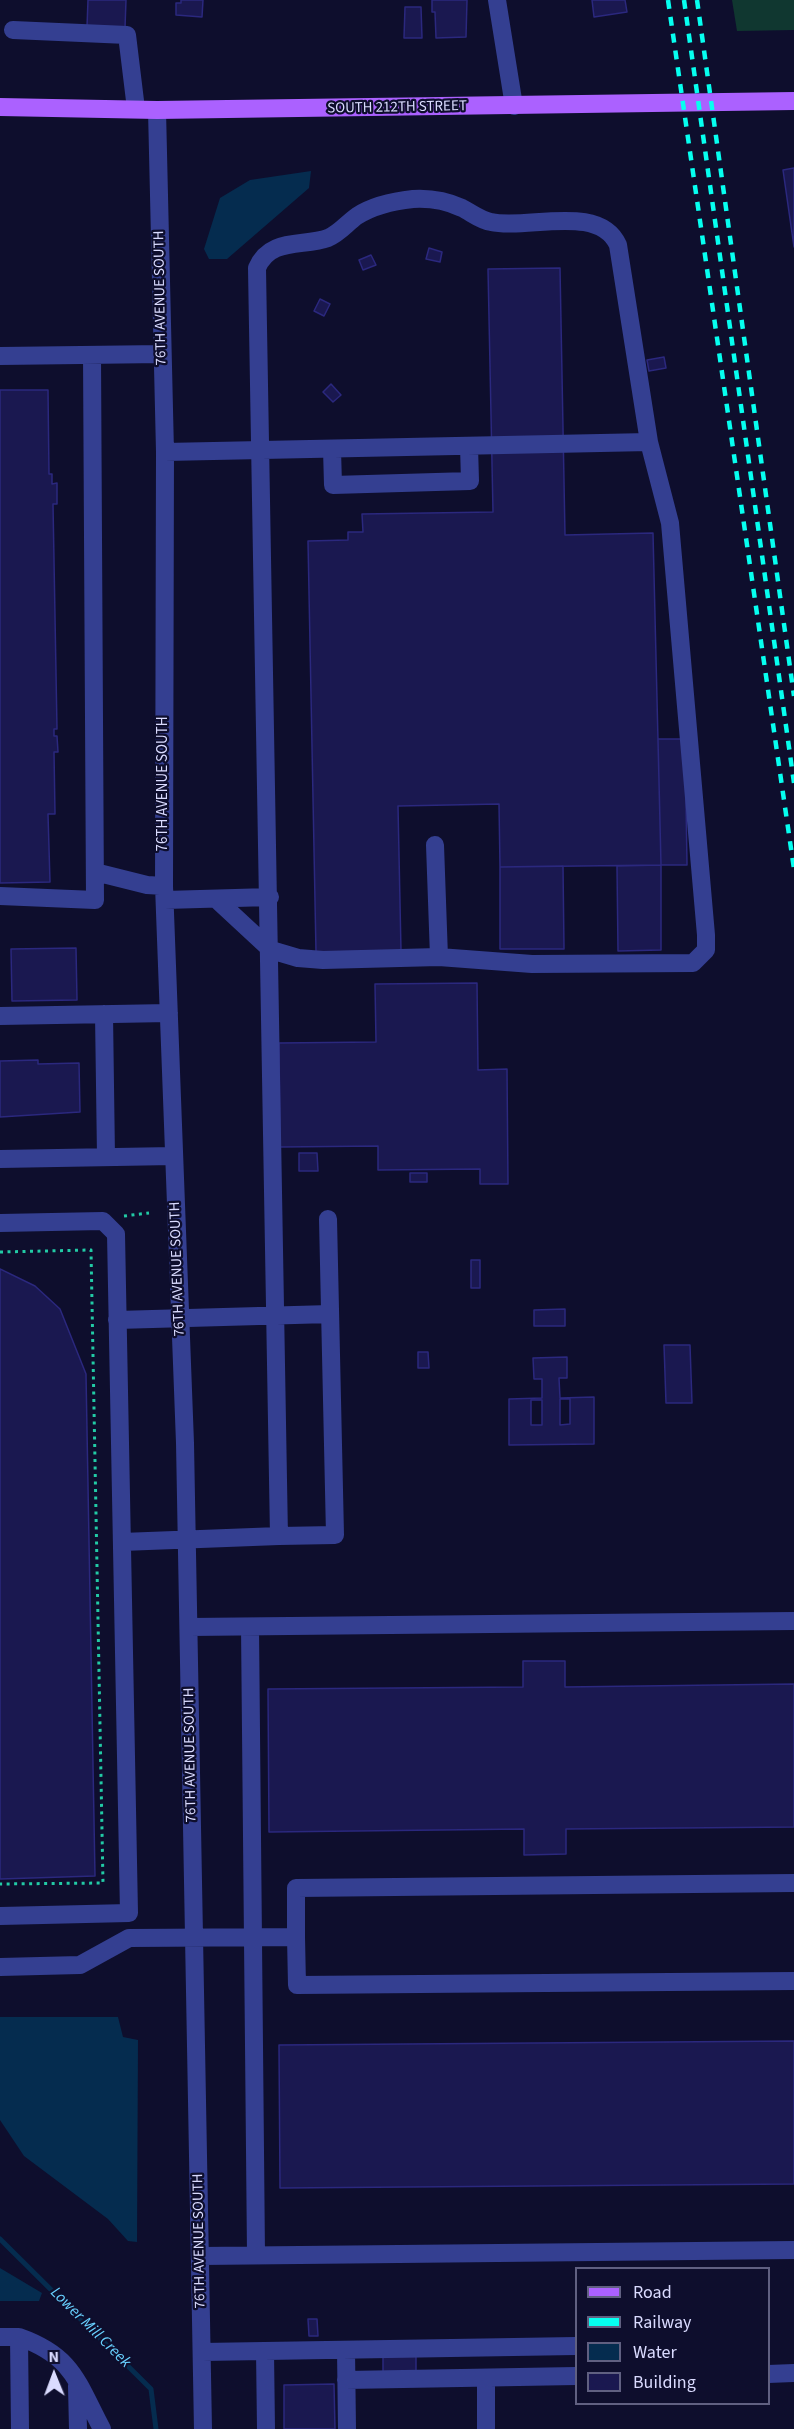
<!DOCTYPE html>
<html>
<head>
<meta charset="utf-8">
<style>
  body { margin:0 }
  #map { position:relative; width:794px; height:2429px; overflow:hidden; background:#0e0e2d; font-family:"Source Sans 3",sans-serif }
  canvas { display:block }
  .legend { position:absolute; left:575px; top:2267px; width:195px; height:138px; box-sizing:border-box; background:#0e0e2d; border:2px solid #606081; margin:0; padding:8px 10px; list-style:none; font-size:18px; color:#dadbff }
  .legend li { display:flex; align-items:center; gap:12px; height:30px }
  .legend b { width:30px; border:2px solid #606081 }
  .north { position:absolute; left:24px; top:2345px; width:60px; height:60px; -webkit-text-stroke:4px #0e0e2d; paint-order:stroke; rotate:359deg; font-size:16px; font-weight:700; line-height:24px; text-align:center; color:#dadbff }
  .north::after { content:''; display:block; margin:auto; width:21px; height:27px; background:#dadbff; clip-path:polygon(50% 0,100% 100%,50% 72%,0 100%) }
</style>
</head>
<body>
<div id="map">
<canvas width="794" height="2429"></canvas>
<ul class="legend">
<li><b style="height:8px;background:#ab61ff"></b>Road</li>
<li><b style="height:8px;background:#06fff0"></b>Railway</li>
<li><b style="height:16px;background:#052c4f"></b>Water</li>
<li><b style="height:16px;background:#1a1850"></b>Building</li>
</ul>
<div class="north">N</div>
</div>
<script>
const ctx = document.querySelector('canvas').getContext('2d');
ctx.lineJoin = 'round';
function paint(path, color) {
  ctx.fillStyle = color;
  ctx.fill(path, 'evenodd');
}
function strokePath(path, color, width, dash) {
  ctx.strokeStyle = color;
  ctx.lineWidth = width;
  ctx.lineCap = dash ? 'butt' : 'round';
  ctx.setLineDash(dash || []);
  ctx.stroke(path);
}
function drawText(font, color, halo, rows, align = 'center') {
  ctx.font = font + ' "Source Sans 3",sans-serif';
  ctx.lineWidth = 4.5;
  ctx.setLineDash([]);
  ctx.textBaseline = 'middle';
  ctx.strokeStyle = halo;
  ctx.fillStyle = color;
  for (const [text, x, y, turn = 0] of rows) {
    ctx.save();
    ctx.translate(x, y);
    ctx.rotate((+turn || 0) * Math.PI / 180);
    ctx.textAlign = isNaN(turn) ? turn : align;
    if (halo) ctx.strokeText(text, 0, 0);
    ctx.fillText(text, 0, 0);
    ctx.restore();
  }
}
paint(new Path2D(`
  M732 0H794V30L737 31Z`), '#103730');
paint(new Path2D(`
  M311 171 309 188 227 259H209L204 249 220 198 250 180Z
  M0 2017H118L123 2037 138 2040 137 2242 128 2241 108 2219 24 2156 0 2120Z
  M0 2268 42 2293 39 2301H0Z`), '#052c4f');
strokePath(new Path2D(`
  M0 2239 151 2389 156 2429`), '#052c4f', 5);
const building = new Path2D(`
  M88 0H126L125 28 87 27Z
  M181 0H203L202 17 176 15V3H181Z
  M432 0H467L466 37 436 38 435 12H432Z
  M592 0H625L627 12 594 17Z
  M405 7H421L422 38H404Z
  M794 168V247L783 170Z
  M429 248 442 252 440 262 426 259Z
  M371 255 376 265 363 270 359 260Z
  M560 268 565 535 653 533 661 865 500 867 499 804 398 806 401 951 316 952 308 541 348 540V532H363L362 514 493 512 488 269Z
  M320 299 330 304 324 316 314 311Z
  M664 357 666 368 649 371 647 360Z
  M331 384 341 395 333 402 323 392Z
  M0 390H48L49 474H52V484L57 483V504H53L57 729H54V736H57L58 752H54L55 814H48L50 882 0 883Z
  M658 739H685L687 865H661Z
  M661 865V950L618 951 617 866Z
  M563 866 564 949H500V867Z
  M76 948 77 1000 12 1001 11 949Z
  M477 983 478 1070 507 1069 508 1184H480V1169L378 1170V1146L280 1147 279 1043 376 1042 375 984Z
  M38 1060V1064L79 1063 80 1112 0 1117V1061Z
  M299 1153H317L318 1171H299Z
  M410 1173H427V1182H410Z
  M471 1260H480V1288H471Z
  M0 1269 35 1286 60 1309 86 1374 95 1876 0 1879Z
  M565 1309V1326H534V1310Z
  M664 1345H690L692 1403H666Z
  M418 1352H428L429 1368H418Z
  M567 1357V1378H559L560 1398 594 1397V1444L509 1445V1399L542 1398V1379H534L533 1358ZM560 1399H570V1424L560 1425ZM531 1400H542V1425H531Z
  M523 1661H565V1687L794 1684V1827L566 1829V1854L524 1855V1829L269 1832 268 1689 523 1687Z
  M794 2041V2184L280 2188 279 2045Z
  M308 2319H317L318 2336H309Z
  M383 2353H416V2373H383Z
  M334 2384 335 2429H284V2385Z`);
paint(building, '#1a1850');
strokePath(building, '#2b287e', 1.5);
strokePath(new Path2D(`
  M124 1216 149 1213
  M0 1252 91 1250 103 1883 0 1884`), '#22caa5', 3, [3, 4.5]);
strokePath(new Path2D(`
  M497 0 514 106
  M13 30 127 35 136 109
  M157 110 165 452 164 886 185 1443 203 2429
  M0 356 162 354
  M332 449 333 485 470 481 469 446
  M435 845 439 957
  M95 872 147 885 164 886
  M0 896 95 900 92 355
  M216 899 271 950 298 958 323 960 439 957 532 964 693 963 706 950V935L670 523 649 442
  M165 900 270 897
  M104 1014 106 1157
  M0 1016 169 1013
  M0 1159 173 1156
  M0 1223 103 1221 116 1234 129 1913 0 1916
  M117 1320 330 1314
  M279 1536 335 1535 328 1219
  M122 1542 279 1536C273 1114 264 691 257 268 270 237 303 247 328 238 340 233 347 223 357 216 374 205 394 201 413 199 430 198 447 201 462 208 472 213 480 220 491 222 527 230 599 203 618 245L649 442C487 446 326 449 165 452
  M189 1627 794 1621
  M250 1627 256 2255
  M296 1937 297 1985 794 1981
  M0 1967 80 1965 129 1938 296 1937V1888L794 1883
  M201 2256 794 2250
  M0 2337H19L20 2429
  M19 2337C73 2356 77 2382 102 2429
  M346 2350 347 2429
  M265 2351 266 2429
  M202 2352 576 2346
  M768 2374 794 2373
  M486 2378V2429
  M346 2380 576 2376
  M77 2386 78 2429`), '#343f91', 18);
strokePath(new Path2D(`
  M0 107 157 110 794 101`), '#ab61ff', 18);
strokePath(new Path2D(`
  M668 0 794 869
  M684 0 794 783
  M697 0 794 696`), '#06fff0', 4.5, [9, 8]);
drawText('15px', '#dadbff', '#0e0e2d', [
  ["SOUTH 212TH STREET",397,108,-1],
  ["76TH AVENUE SOUTH",161,298,-91],
  ["76TH AVENUE SOUTH",164,784,-90],
  ["76TH AVENUE SOUTH",178,1269,-92],
  ["76TH AVENUE SOUTH",191,1755,-91],
  ["76TH AVENUE SOUTH",200,2241,-91]
]);
drawText('italic 16px', '#68d1ff', '#0e0e2d', [
  ["Lower Mill Creek",90,2328,45]
]);
</script>
</body>
</html>
